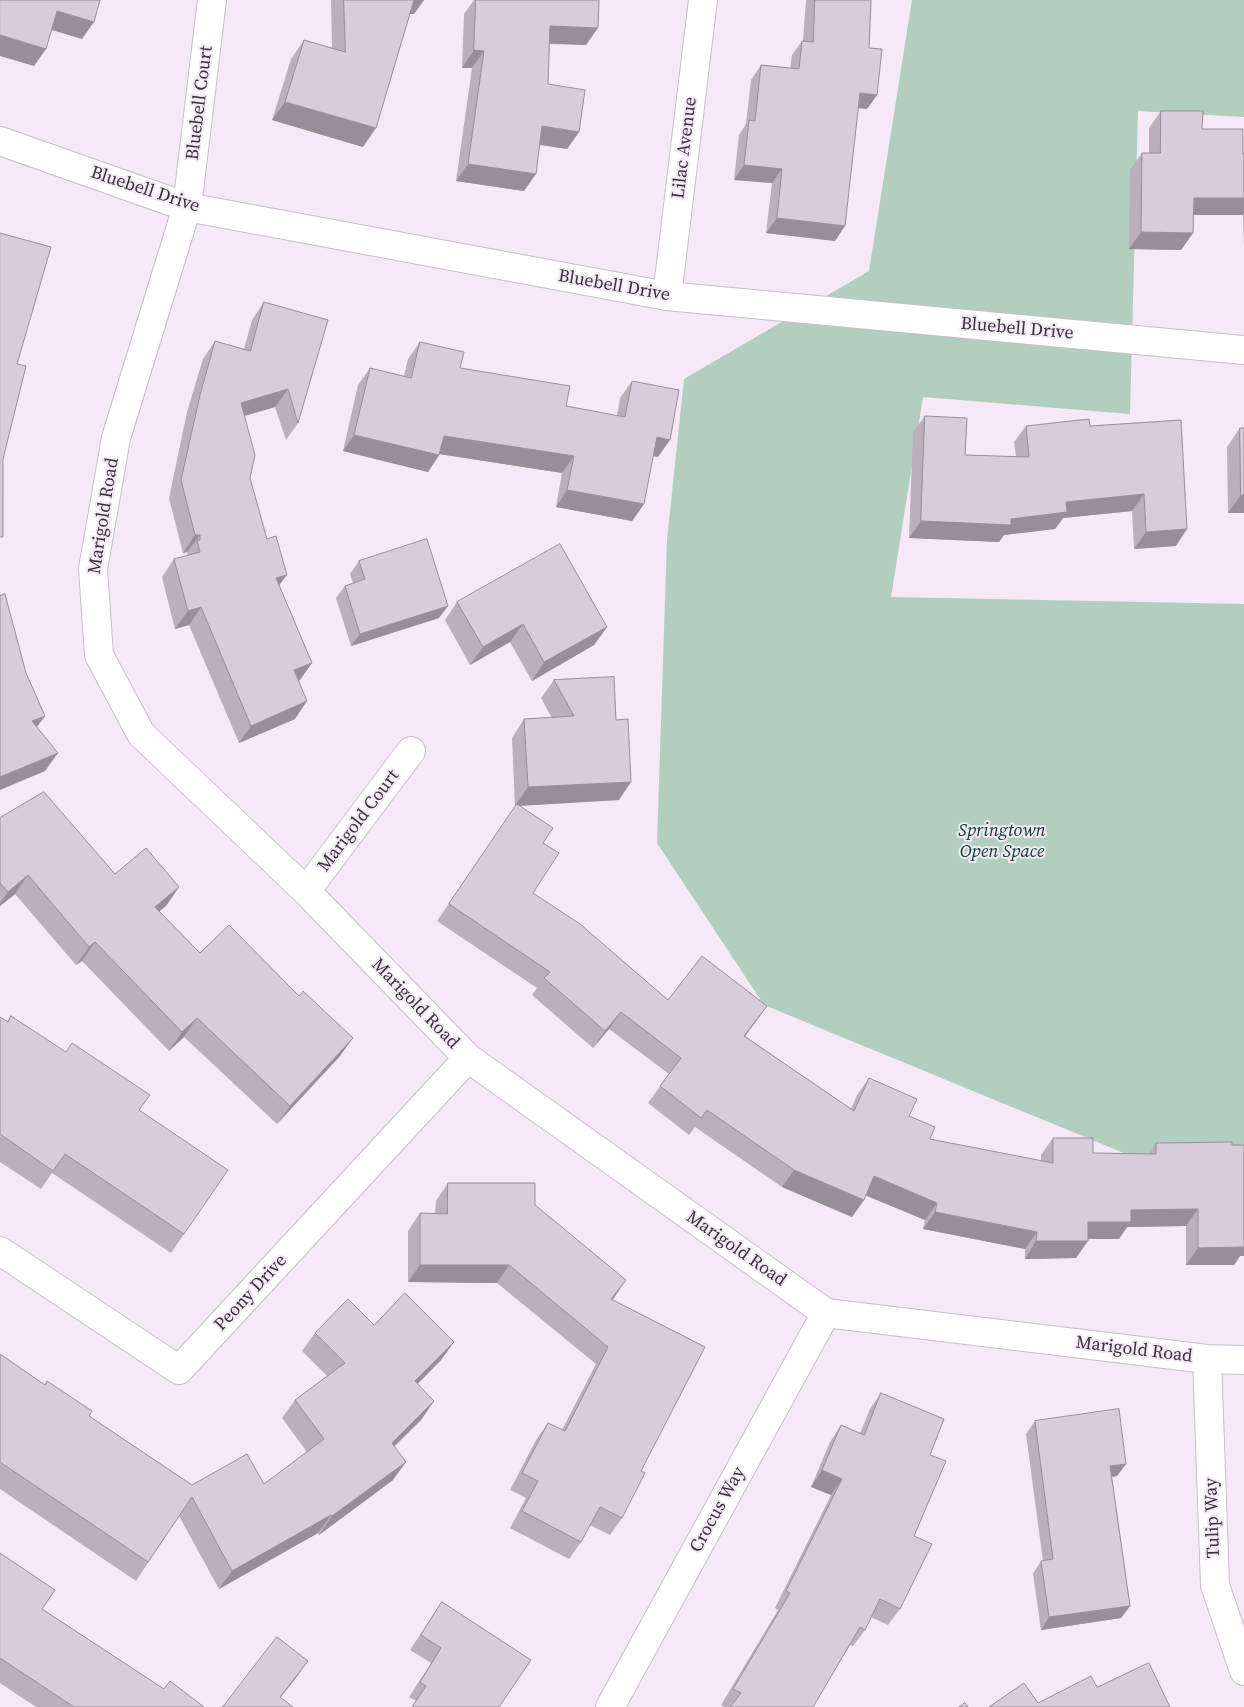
<!DOCTYPE html>
<html>
<head>
<meta charset="utf-8">
<style>
  body { margin:0 }
  canvas { display:block; background:#f5e8f7 }
</style>
</head>
<body>
<canvas width="1244" height="1707"></canvas>
<script>
const ctx = document.querySelector('canvas').getContext('2d');
ctx.lineJoin = 'round';
function paint(path, color) {
  ctx.fillStyle = color;
  ctx.fill(path, 'evenodd');
}
function strokePath(path, color, width, dash) {
  ctx.strokeStyle = color;
  ctx.lineWidth = width;
  ctx.lineCap = dash ? 'butt' : 'round';
  ctx.setLineDash(dash || []);
  ctx.stroke(path);
}
function drawText(font, color, halo, rows, align = 'center') {
  ctx.font = font + ' "Source Serif 4",serif';
  ctx.lineWidth = 4;
  ctx.setLineDash([]);
  ctx.textBaseline = 'middle';
  ctx.strokeStyle = halo;
  ctx.fillStyle = color;
  for (const [text, x, y, turn = 0] of rows) {
    ctx.save();
    ctx.translate(x, y);
    ctx.rotate((+turn || 0) * Math.PI / 180);
    ctx.textAlign = isNaN(turn) ? turn : align;
    if (halo) ctx.strokeText(text, 0, 0);
    ctx.fillText(text, 0, 0);
    ctx.restore();
  }
}
paint(new Path2D(`
  M912 0H1244V117L1138 111 1130 414 923 397 891 597 1244 604V1153L1131 1156 764 1005 657 843 667 540 684 379 869 271Z`), '#b2cebe');
const minor = new Path2D(`
  M212 0 187 207 116 438 93 569 99 655 141 734 306 891 468 1058 826 1313 1207 1359 1244 1360
  M667 296 703 0
  M306 891 411 751
  M0 1251 179 1370 468 1058
  M1207 1359 1215 1585 1244 1671
  M610 1707 826 1313`);
const tertiary = new Path2D(`
  M0 141 187 207 667 296 1244 350`);
strokePath(minor, '#c9bdcc', 30);
strokePath(tertiary, '#c9bdcc', 30);
strokePath(minor, '#fff', 28);
strokePath(tertiary, '#fff', 28);
paint(new Path2D(`
  M331 0H424L414 14H410L363 147 272 120 291 59 304 40 332 48Z
  M474 0H599L586 45 549 44 548 84 579 132 567 149 540 145 524 191 456 181 472 68H462L464 14Z
  M806 0H871L869 48 877 95 867 109 858 108 835 241 766 233 772 183 734 180 739 135 746 124 751 80 761 65 790 68 792 55 802 41H803Z
  M1161 111 1202 129 1243 154H1244V248L1243 215H1194L1193 233 1181 250 1129 249 1130 170 1142 153H1149V128Z
  M264 302 298 423 286 440 275 407 245 416 250 478 279 585 300 680 298 681 295 719 239 743 189 625 175 629 162 577 174 559 187 556 188 554 187 552 183 553 169 498 187 412 203 359 215 341 244 349 252 320Z
  M420 342 460 368 566 406 617 416 620 398 632 381 658 457 653 456 644 504 632 521 556 507 562 473 440 454 428 472 343 451 358 385 370 368 404 376 408 359Z
  M925 416 965 455 1016 457 1014 442 1026 426H1090L1181 420 1176 546 1134 549 1132 511 1063 518 1055 529 1004 535 999 542 909 538 913 432Z
  M1240 428 1244 513H1228L1227 447Z
  M359 561 439 618 351 646 336 598 345 586 353 583 350 574Z
  M457 602 607 627 594 645 532 681 510 642 470 665 445 620Z
  M614 677 619 800 519 806 543 843 533 893 668 1000 767 1006 745 1036 851 1109 857 1095 869 1078 909 1116 930 1139 1041 1161V1155L1053 1138 1093 1153 1149 1154 1156 1143 1240 1256 1234 1265H1186V1226L1127 1227 1119 1239H1088L1076 1258 1025 1259V1249L923 1229 925 1220 866 1195 864 1200 852 1217 782 1187 695 1127 689 1135 648 1103 669 1074 609 1029 593 1048 532 995 537 988 437 921 516 806H515L512 738 524 719 552 718 541 698 554 680Z
  M0 818 115 874 179 887 166 906 159 911 200 953 340 1056 277 1124 184 1037 169 1051 82 961 76 965 15 894 0 906Z
  M11 1016 139 1110 184 1234 171 1253 52 1173 41 1189 0 1162V1017L7 1021Z
  M448 1183 535 1205 612 1300 641 1471 622 1518 610 1535 590 1525 581 1542 569 1559 510 1528 526 1498 510 1490 536 1440 548 1423 562 1430 596 1364 497 1283 408 1282V1231L420 1213H435L436 1201Z
  M374 1325 454 1342 441 1360 417 1384 434 1401 421 1420 395 1446 393 1480 319 1535 318 1533 219 1589 179 1516 136 1581 0 1489V1354L89 1416 192 1485 264 1484 307 1452 282 1418 295 1400 327 1376 302 1351 315 1333Z
  M881 1393 930 1455 900 1609 888 1625 871 1617 865 1630 853 1646 850 1645 813 1707H724L721 1705 778 1610 775 1608 831 1495 811 1487 830 1442 841 1425 860 1433 870 1409Z
  M1035 1421 1117 1476 1112 1477 1130 1606 1121 1618 1041 1630 1033 1574 1041 1561H1043L1026 1434Z
  M0 1553 42 1609 164 1689 204 1707H36L0 1683Z
  M442 1602 531 1660 416 1701 409 1697 431 1663 410 1650Z`), '#baafbb');
paint(new Path2D(`
  M412 0H424L414 14H403Z
  M57 11 94 22 82 39 45 28Z
  M550 26 598 28 586 45 538 43Z
  M0 35 46 49 34 66 0 56Z
  M474 50 484 51 472 68H462Z
  M860 93 877 95 867 109 850 107Z
  M285 102 376 128 363 147 272 120Z
  M542 126 579 132 567 149 530 143Z
  M468 164 536 174 524 191 456 181Z
  M744 165 782 169 772 183 734 180Z
  M1194 198H1244V214L1243 215H1182Z
  M777 218 845 226 835 241 766 233Z
  M1141 232 1193 233 1181 250 1129 249Z
  M288 389 275 407 229 420 241 403Z
  M354 435 439 455 428 472 343 451Z
  M444 436 574 456 562 473 432 453Z
  M657 437 670 440 658 457 645 454Z
  M567 490 644 504 632 521 556 507Z
  M1144 494 1132 511 1063 518 1055 529 1004 535 999 542 909 538 921 521 1011 519 1066 502Z
  M1241 495H1244V513H1228Z
  M1187 529 1176 546 1134 549 1146 532Z
  M195 535H200L187 552 183 553Z
  M287 575 274 592 276 578Z
  M448 606 439 618 351 646 360 634Z
  M201 607 189 625 175 629 188 611Z
  M523 624 510 642 470 665 483 647Z
  M607 627 594 645 532 681 544 662Z
  M312 663 300 680 281 687 294 670Z
  M307 701 295 719 239 743 251 726Z
  M45 716 32 734V721Z
  M58 753 45 771 0 790V777Z
  M631 782 619 800 515 806 528 787Z
  M28 875 15 894 0 906V903L8 892Z
  M179 887 166 906 142 925 155 907Z
  M95 942 82 961 76 965 89 947Z
  M767 1006 755 1023 732 1053 744 1036Z
  M621 1012 609 1029 593 1048 605 1031Z
  M197 1018 184 1037 169 1051 182 1032Z
  M353 1038 340 1056 277 1124 290 1106Z
  M794 1170 864 1200 852 1217 782 1187Z
  M874 1176 937 1203 925 1220 862 1194Z
  M1198 1209 1186 1226 1127 1227 1119 1239H1076L1088 1222 1131 1210Z
  M935 1212 1037 1232 1025 1249 923 1229Z
  M1244 1240V1256H1240L1234 1265H1186L1198 1248Z
  M1036 1241H1088L1076 1258 1025 1259Z
  M420 1265H509L497 1283 408 1282Z
  M626 1280 614 1298 599 1316 611 1299Z
  M454 1342 441 1360 402 1400 415 1381Z
  M434 1401 421 1420 379 1461 392 1443Z
  M406 1462 393 1480 319 1535 332 1516Z
  M1126 1464 1117 1476 1101 1479 1110 1466Z
  M822 1470 842 1479 831 1495 811 1487Z
  M331 1515 318 1533 219 1589 232 1571Z
  M1130 1606 1121 1618 1041 1630 1049 1617Z
  M308 1661 296 1678 273 1707 280 1697Z`), '#978e99');
const building = new Path2D(`
  M0 0H100L94 22 57 11 46 49 0 35Z
  M344 0H414L376 128 285 102 304 40 345 52Z
  M476 0H599L598 28 550 26 548 84 585 90 579 132 542 126 536 174 468 164 484 51 474 50Z
  M815 0H871L869 48 882 49 877 95 860 93 845 226 777 218 782 169 744 165 749 120 755 121 761 65 799 69 802 41 813 42Z
  M1161 111H1203L1202 129H1243V154H1244V198H1194L1193 233 1141 232 1142 153H1160Z
  M0 233 51 247 17 364 26 366 3 459V537H0Z
  M264 302 328 320 298 423 288 389 241 403 255 455 250 478 267 539 276 536 287 575 276 578 312 663 294 670 307 701 251 726 201 607 188 611 174 559 200 552 197 541 200 540V535H195L181 480 200 395 215 341 250 351Z
  M420 342 464 352 460 368 570 386 566 406 625 417 632 381 679 390 670 440 657 437 644 504 567 490 574 456 444 436 439 455 354 435 370 368 411 378Z
  M925 416 967 418 965 455 1029 457 1026 426 1089 419 1090 426 1181 420 1187 529 1146 532 1144 494 1066 502 1067 512 1011 519V525L921 521Z
  M1240 428H1244V495H1241Z
  M427 539 448 606 360 634 345 586 365 579 359 561Z
  M560 544 607 627 544 662 523 624 483 647 457 602Z
  M5 594 26 673 45 716 32 721 58 753 0 777V596Z
  M614 677 616 720 628 719 631 782 528 787 524 719 574 716 554 680Z
  M44 792 115 874 146 848 179 887 155 907 200 953 229 925 299 996 303 991 353 1038 290 1106 197 1018 182 1032 95 942 89 947 28 875 8 892 0 883V818Z
  M517 804 553 828 543 843 559 853 533 893 580 924 668 1000 702 956 767 1006 744 1036 854 1111 869 1078 917 1099 909 1116 935 1127 930 1139 1053 1163V1138H1093V1153L1156 1154V1143L1232 1142V1145H1244V1247L1198 1248V1209L1131 1210V1222H1088V1241H1036L1037 1232 935 1212 937 1203 874 1176 864 1200 794 1170 707 1110 701 1118 660 1086 681 1058 621 1012 605 1031 544 978 550 972 449 904Z
  M11 1016 66 1052 72 1043 150 1095 139 1110 228 1170 184 1234 65 1154 53 1171 0 1134V1017L8 1022Z
  M448 1183H535V1205L626 1280 611 1299 705 1347 641 1471 645 1473 622 1518 600 1507 581 1542 522 1511 538 1481 522 1473 548 1423 565 1431 608 1347 509 1265H420V1213L447 1214Z
  M405 1293 454 1342 415 1381 434 1401 392 1443 406 1462 332 1516 331 1515 232 1571 192 1497 148 1562 0 1462V1354L45 1385 47 1381 92 1411 89 1416 192 1485 247 1454 264 1484 324 1439 295 1400 345 1363 315 1333 348 1299 374 1325Z
  M881 1393 944 1419 930 1455 946 1461 914 1536 932 1544 900 1609 880 1599 865 1630 860 1627 813 1707H730L741 1693 733 1689 790 1593 786 1591 842 1479 822 1470 841 1425 864 1435Z
  M1119 1409 1126 1464 1110 1466 1130 1606 1049 1617 1041 1561 1053 1559 1035 1421Z
  M0 1553 55 1590 42 1609 164 1689 170 1681 204 1707H74L0 1658Z
  M442 1602 531 1660 499 1707H412L426 1686 420 1682 441 1648 421 1635Z
  M277 1637 308 1661 280 1697 293 1707H223Z
  M1149 1663 1170 1707H989L1024 1683 1038 1703 1091 1676 1097 1687Z
  M965 1703 968 1707H959Z`);
paint(building, '#d8cbda');
strokePath(building, '#978e99', 1);
drawText('18px', '#39343a', '#f5e8f7', [
  ["Bluebell Court",200,103,-83],
  ["Lilac Avenue",685,148,-83],
  ["Bluebell Drive",145,190,18],
  ["Bluebell Drive",614,286,10],
  ["Bluebell Drive",1017,329,5],
  ["Marigold Road",104,516,-81],
  ["Marigold Court",359,821,-53],
  ["Marigold Road",415,1004,46],
  ["Marigold Road",736,1249,35],
  ["Peony Drive",251,1293,-47],
  ["Marigold Road",1134,1350,7],
  ["Crocus Way",718,1510,-61],
  ["Tulip Way",1213,1518,-92]
]);
drawText('italic 18px', '#09412a', '#f5e8f7', [
  ["Springtown",1002,831],
  ["Open Space",1002,852]
]);
</script>
</body>
</html>
